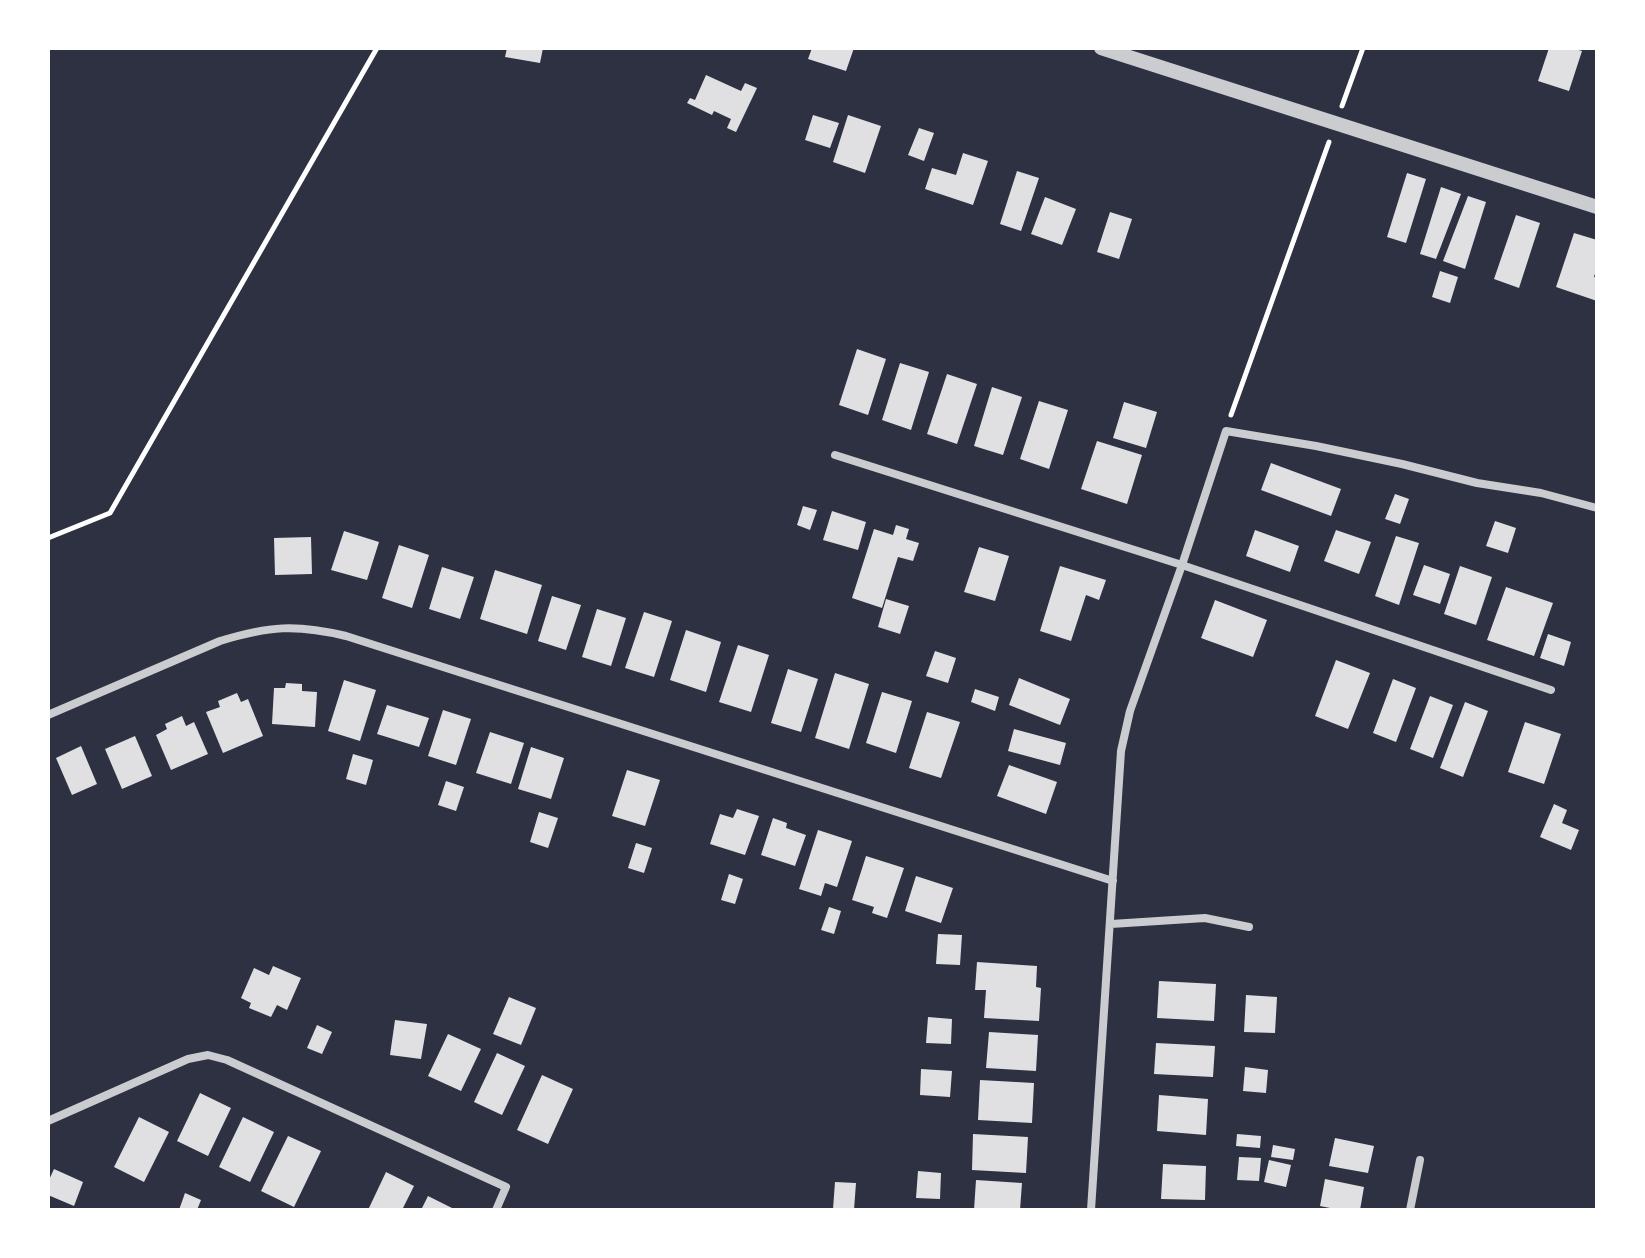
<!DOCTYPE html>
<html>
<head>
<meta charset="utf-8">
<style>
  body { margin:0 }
  #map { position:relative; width:1645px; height:1258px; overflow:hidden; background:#2d3142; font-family:"Open Sans",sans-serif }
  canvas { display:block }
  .frame { position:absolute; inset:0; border:50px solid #fff; pointer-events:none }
</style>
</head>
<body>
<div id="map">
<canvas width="1645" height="1258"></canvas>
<div class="frame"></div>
</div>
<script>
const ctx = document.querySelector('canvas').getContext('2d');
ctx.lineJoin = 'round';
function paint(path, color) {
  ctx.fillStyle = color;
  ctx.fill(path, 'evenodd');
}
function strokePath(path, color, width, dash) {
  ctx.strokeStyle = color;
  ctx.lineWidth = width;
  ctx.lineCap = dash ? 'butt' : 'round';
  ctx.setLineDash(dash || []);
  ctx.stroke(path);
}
paint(new Path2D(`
  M507 48H543L540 63 505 57Z
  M812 48H854L846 71 808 59Z
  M1549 48H1572L1582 51 1569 91 1538 81Z
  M706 75 741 91 745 83 757 88 736 132 727 128 731 119 714 111 712 115 687 103 690 98 695 100Z
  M813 115 839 123 830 148 805 140Z
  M848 115 881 126 865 173 833 162Z
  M919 128 934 133 924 161 908 155Z
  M963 153 988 161 973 205 925 189 932 168 956 175Z
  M1017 171 1039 178 1021 231 1000 224Z
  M1407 173 1426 179 1406 243 1387 237Z
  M1441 187 1461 194 1436 259 1420 254Z
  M1468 196 1486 202 1465 269 1443 261Z
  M1045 197 1076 209 1062 245 1031 234Z
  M1110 212 1132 219 1119 259 1097 252Z
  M1516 215 1540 223 1519 288 1494 279Z
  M1574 233 1597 240V267L1594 277 1597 278V301L1556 287Z
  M1440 271 1458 277 1450 303 1432 297Z
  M857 349 886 359 868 415 839 405Z
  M900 363 929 372 911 430 882 420Z
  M947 374 977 384 957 444 927 434Z
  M992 387 1022 397 1003 455 974 446Z
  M1039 401 1068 410 1049 469 1020 459Z
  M1124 402 1157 412 1146 448 1113 438Z
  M1097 441 1142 455 1127 504 1081 489Z
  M1271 463 1341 489 1331 516 1261 490Z
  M1395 494 1409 499 1400 524 1385 519Z
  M803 506 817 510 810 530 797 525Z
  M832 511 866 522 858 550 823 540Z
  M1495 521 1516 528 1508 553 1486 546Z
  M896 525 909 529 906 539 919 543 913 561 898 557 882 608 852 598 874 529 893 535Z
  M1255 530 1299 546 1290 572 1246 556Z
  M1336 530 1371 542 1359 574 1324 561Z
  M344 531 379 542 367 580 331 570Z
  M1396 536 1419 543 1399 605 1375 596Z
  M311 537 312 574 275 575 274 538Z
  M399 545 429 555 412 608 382 598Z
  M979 547 1009 556 995 601 964 592Z
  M1424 565 1450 574 1440 604 1413 595Z
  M1060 566 1106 580 1099 600 1086 595 1071 641 1040 631Z
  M1460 566 1492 577 1476 625 1444 614Z
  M442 567 474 577 460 619 429 609Z
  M495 570 542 585 527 634 480 619Z
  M1506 587 1553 603 1534 656 1487 640Z
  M552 596 581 605 566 650 538 641Z
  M886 599 909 606 900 634 878 627Z
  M1215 600 1267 620 1253 657 1201 638Z
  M597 609 626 618 611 666 582 657Z
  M644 612 672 621 654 677 625 668Z
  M686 630 721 642 706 692 670 680Z
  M1548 634 1571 642 1564 666 1540 658Z
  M738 645 769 655 751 712 719 702Z
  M935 651 956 658 948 683 926 676Z
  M1336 660 1370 673 1348 729 1315 716Z
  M788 669 818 679 801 732 771 723Z
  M835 673 869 684 849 749 815 738Z
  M1019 678 1070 699 1060 725 1009 705Z
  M1393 679 1416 688 1396 742 1373 733Z
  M344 680 376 690 360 741 328 731Z
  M286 683 302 684V691L317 692 315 727 272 724 274 688H285Z
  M975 689 999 697 995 711 971 702Z
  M882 692 912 701 896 753 866 743Z
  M237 693 241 702 248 699 263 736 223 753 206 712 220 707 218 701Z
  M1430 696 1453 705 1433 758 1410 749Z
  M1465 702 1488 711 1463 777 1440 768Z
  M387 705 429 718 419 747 377 734Z
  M443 710 471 719 456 765 428 756Z
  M927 712 960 722 941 778 909 768Z
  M182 716 186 726 194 722 208 754 171 770 156 735 167 729 165 724Z
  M1525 722 1561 734 1544 784 1508 772Z
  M1014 729 1066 743 1060 765 1008 751Z
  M490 732 524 743 511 784 476 773Z
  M135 736 152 776 122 789 105 749Z
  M81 746 97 784 72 795 56 758Z
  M531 747 564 758 551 799 518 789Z
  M353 754 373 760 366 785 346 779Z
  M1009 765 1057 782 1046 814 997 796Z
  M627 770 660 780 645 826 612 816Z
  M446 781 464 787 456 811 438 805Z
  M1554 804 1567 810 1562 823 1579 830 1571 850 1540 837Z
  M737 809 759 816 745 855 710 844 720 814 733 818Z
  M539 812 558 818 548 848 530 842Z
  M773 818 787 823 786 828 806 835 795 866 761 855Z
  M818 830 852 841 837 887 825 883 821 896 799 889Z
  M636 843 652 848 644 873 628 868Z
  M866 856 904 868 887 918 872 913 874 907 852 900Z
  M729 874 743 879 735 904 721 900Z
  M916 876 953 888 941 923 905 911Z
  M829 907 841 911 834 934 821 930Z
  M938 934 962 935 960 965 936 964Z
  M977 962 1037 966 1036 987 1041 988 1039 1021 984 1018 986 990H975Z
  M273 966 301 978 287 1010 277 1005 271 1017 249 1008 251 1003 241 998 254 968 269 975Z
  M1159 981 1216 984 1214 1021 1157 1018Z
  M1246 995 1277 997 1275 1033 1244 1032Z
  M509 997 536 1008 521 1045 493 1034Z
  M928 1017 952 1019 951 1044 926 1043Z
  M395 1020 427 1024 421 1059 390 1055Z
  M317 1025 332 1032 322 1054 307 1048Z
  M989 1032 1038 1035 1036 1071 986 1068Z
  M448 1034 481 1049 461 1091 428 1076Z
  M1156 1043 1215 1046 1213 1077 1154 1074Z
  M497 1053 525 1066 502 1115 474 1102Z
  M1245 1067 1268 1070 1266 1093 1243 1091Z
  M921 1069 952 1071 950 1097 920 1095Z
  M542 1075 573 1089 548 1144 517 1130Z
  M980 1080 1034 1083 1032 1123 978 1120Z
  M200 1093 231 1108 208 1156 177 1141Z
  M1159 1095 1208 1099 1206 1135 1157 1131Z
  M139 1117 169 1132 144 1182 114 1167Z
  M243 1117 274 1132 250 1182 219 1167Z
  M973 1134 1028 1137 1026 1173 972 1170Z
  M1237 1134 1261 1136 1260 1148 1236 1146Z
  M288 1136 321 1151 294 1207 261 1191Z
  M1335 1138 1374 1146 1368 1173 1329 1166Z
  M1273 1145 1295 1149 1293 1160 1271 1157Z
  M1239 1157 1261 1158 1259 1181 1237 1180Z
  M1269 1160 1291 1165 1286 1187 1264 1182Z
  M1163 1164 1206 1166 1205 1200 1161 1199Z
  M54 1169 83 1182 74 1206 48 1195V1182Z
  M918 1171 941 1173 940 1199 916 1198Z
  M386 1172 414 1186 402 1210H368Z
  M1325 1179 1364 1187 1360 1210H1340L1320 1206Z
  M976 1180 1022 1183 1020 1210H974Z
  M835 1182 856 1183 854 1210 833 1209Z
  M185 1193 201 1200 197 1210H179Z
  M428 1196 456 1210H421Z`), '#e0e0e3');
strokePath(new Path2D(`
  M1342 106 1363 48
  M1231 415 1329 142
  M48 538 110 513 377 48`), '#fff', 5);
strokePath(new Path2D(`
  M835 455 1182 565 1551 690
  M48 715 220 641C269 626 296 624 346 636L1113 881
  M1111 924 1205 918 1249 927
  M48 1121 188 1059 208 1055 227 1060 506 1187 496 1210
  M1091 1210 1121 751 1130 711 1182 565 1226 431 1316 446 1402 464 1477 483 1541 493 1597 508
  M1410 1210 1420 1160`), '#caccd0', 8);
strokePath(new Path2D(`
  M1101 48 1597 207`), '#caccd0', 14);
</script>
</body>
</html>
